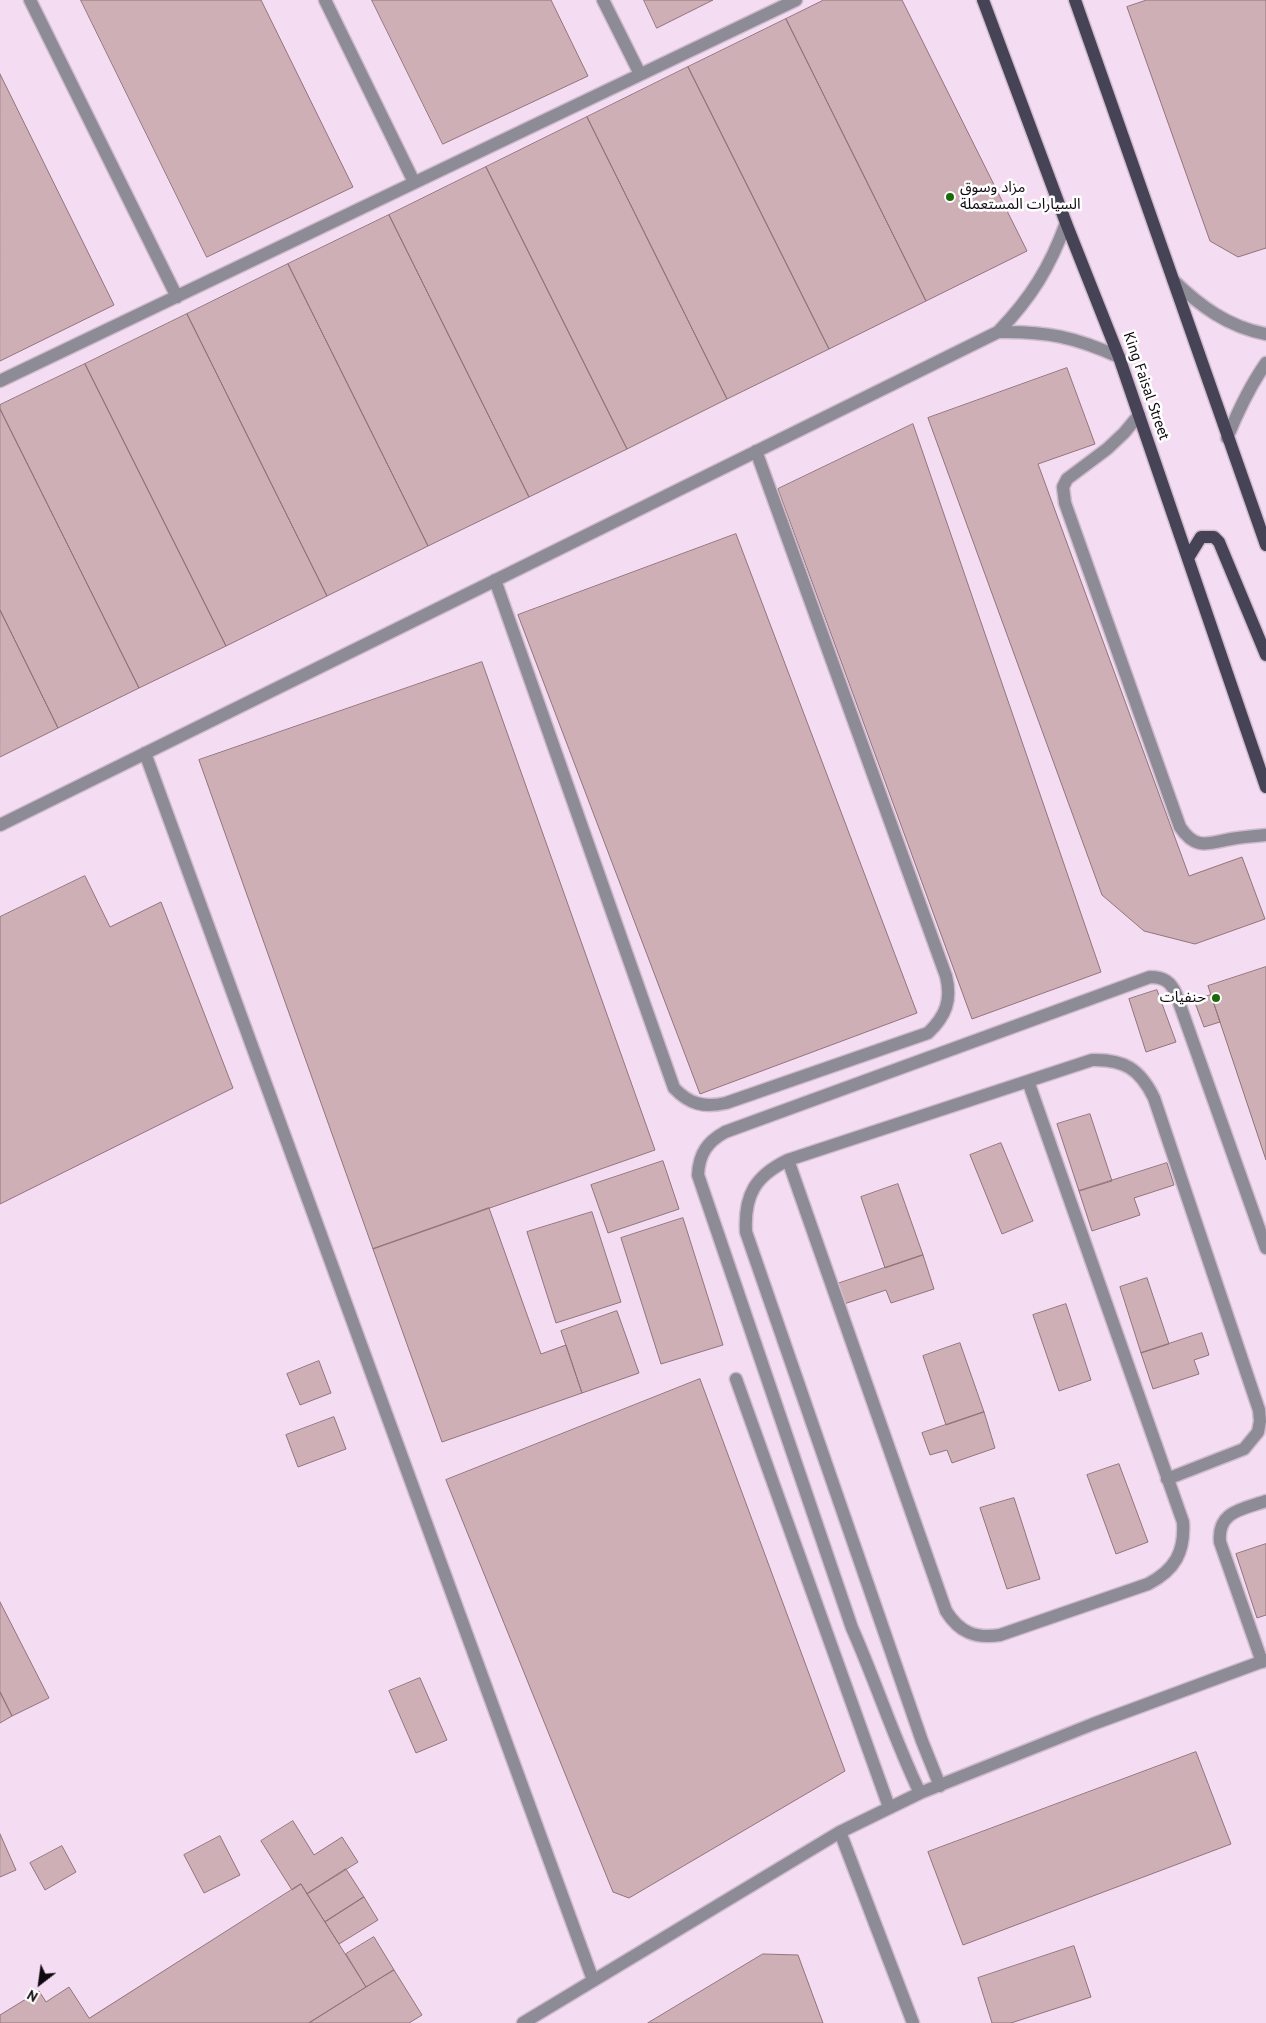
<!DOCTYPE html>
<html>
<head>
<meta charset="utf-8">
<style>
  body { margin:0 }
  #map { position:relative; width:1266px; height:2023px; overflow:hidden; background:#f4ddf2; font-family:"PT Sans",sans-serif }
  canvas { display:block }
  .north { position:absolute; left:15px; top:1958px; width:50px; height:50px; -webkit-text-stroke:4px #fff; paint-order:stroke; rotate:210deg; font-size:14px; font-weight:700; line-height:20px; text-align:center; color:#100910 }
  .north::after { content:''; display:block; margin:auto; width:18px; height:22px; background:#100910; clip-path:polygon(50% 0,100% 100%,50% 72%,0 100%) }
</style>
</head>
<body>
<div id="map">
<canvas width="1266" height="2023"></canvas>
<div class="north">N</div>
</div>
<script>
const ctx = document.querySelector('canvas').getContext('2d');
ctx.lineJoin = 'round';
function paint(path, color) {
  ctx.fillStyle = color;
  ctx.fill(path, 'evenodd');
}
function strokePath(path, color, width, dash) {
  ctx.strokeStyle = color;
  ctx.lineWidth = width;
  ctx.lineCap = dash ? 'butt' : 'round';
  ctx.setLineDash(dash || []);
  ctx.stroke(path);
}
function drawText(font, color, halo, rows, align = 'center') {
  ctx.font = font + ' "PT Sans","Noto Sans Arabic",sans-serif';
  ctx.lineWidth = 5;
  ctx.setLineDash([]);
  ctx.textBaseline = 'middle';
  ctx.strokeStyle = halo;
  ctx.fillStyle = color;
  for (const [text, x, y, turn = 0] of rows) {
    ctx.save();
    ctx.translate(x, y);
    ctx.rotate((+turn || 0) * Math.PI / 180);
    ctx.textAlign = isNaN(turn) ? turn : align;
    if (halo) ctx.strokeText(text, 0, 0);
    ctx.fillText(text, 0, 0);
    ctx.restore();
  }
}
const building = new Path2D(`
  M81 0H261L353 187 207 257Z
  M372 0H551L588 76 443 144Z
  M644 0H713L657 28Z
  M824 0H902L1027 251 926 301 786 19Z
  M1147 0H1266V248L1238 257 1210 241 1127 7Z
  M786 19 926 301 829 349 688 67Z
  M688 67 829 349 727 399 587 117Z
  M0 74 114 305 0 361Z
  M587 117 727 399 627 449 486 167Z
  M486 167 627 449 529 497 389 215Z
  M389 215 529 497 428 546 288 264Z
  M288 264 428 546 327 596 187 314Z
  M187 314 327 596 226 646 85 364Z
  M85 364 226 646 139 688 0 409V405Z
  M1067 368 1095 444 1038 464 1189 876 1242 857 1265 919 1195 944 1144 931 1102 895 928 418Z
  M0 409 139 688 58 728 0 610Z
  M913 424 1101 972 972 1019 778 489Z
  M736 534 917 1013 700 1094 518 615Z
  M0 610 58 728 0 757Z
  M482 662 655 1150 373 1249 199 760Z
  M85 876 110 927 161 902 233 1088 0 1204V917Z
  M1266 967V1160L1208 986Z
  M1157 990 1176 1042 1146 1052 1129 999Z
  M1211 995 1220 1022 1204 1027 1194 1000Z
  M1090 1114 1112 1181 1079 1191 1057 1124Z
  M1001 1143 1033 1221 1002 1234 970 1155Z
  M663 1161 679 1209 608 1233 591 1185Z
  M1167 1163 1174 1185 1134 1198 1140 1215 1092 1231 1079 1191Z
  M898 1184 923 1255 885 1268 861 1197Z
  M489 1208 541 1354 566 1345 582 1393 442 1442 373 1249Z
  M592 1212 621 1302 556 1323 527 1232Z
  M683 1218 723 1345 661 1364 621 1238Z
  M923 1255 934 1289 891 1303 886 1290 844 1304 837 1284Z
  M1147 1278 1169 1344 1141 1353 1120 1287Z
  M1066 1304 1091 1380 1059 1391 1033 1315Z
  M617 1311 639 1373 582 1393 561 1331Z
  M1202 1333 1209 1355 1194 1360 1199 1374 1153 1389 1141 1353Z
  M960 1343 984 1412 946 1425 923 1356Z
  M319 1361 331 1393 300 1405 287 1374Z
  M700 1379 845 1771 629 1898 613 1892 446 1480Z
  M984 1412 995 1448 952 1463 947 1450 930 1455 922 1433Z
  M334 1417 346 1449 298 1467 286 1435Z
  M1119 1464 1148 1542 1116 1554 1087 1475Z
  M1014 1498 1040 1579 1007 1589 980 1508Z
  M1266 1544V1615L1257 1618 1236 1554Z
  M0 1602 49 1698 12 1716 0 1692Z
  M420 1678 447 1740 416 1753 389 1691Z
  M0 1692 12 1716 0 1723Z
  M1196 1752 1231 1844 963 1945 928 1852Z
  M293 1821 314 1855 342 1837 358 1862 307 1894 301 1884 292 1890 261 1841Z
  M0 1834 16 1870 0 1877Z
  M220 1836 240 1875 204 1893 184 1855Z
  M62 1846 76 1872 45 1890 30 1863Z
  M346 1869 364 1897 325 1922 307 1894Z
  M301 1884 366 1987 309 2023H0V2015L39 1991 46 2002 69 1987 89 2018Z
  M364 1897 378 1920 339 1944 325 1922Z
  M374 1937 394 1970 366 1987 346 1954Z
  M1074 1946 1091 1997 1011 2023H992L978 1978Z
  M763 1954 798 1955 823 2023H648Z
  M394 1970 422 2015 409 2023H309Z`);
paint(building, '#cfafb6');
strokePath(building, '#92747b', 1);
const minor = new Path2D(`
  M30 0 177 297
  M325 0 414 182
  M603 0 640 74
  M1173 280C1200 306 1228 327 1266 334
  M998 332C1046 331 1075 337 1119 357
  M0 381 796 0
  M1139 415 1124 433 1107 449 1067 479 1063 487 1065 503 1180 827C1196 851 1208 843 1231 839 1243 837 1254 836 1266 835
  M1227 438C1238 411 1249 387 1266 363
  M495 580 674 1088C689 1104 704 1108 726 1103L928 1033C946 1016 952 1000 946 976L756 451
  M145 753 593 1980
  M0 825 998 332C1031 298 1050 267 1066 223
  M788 1160 946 1611C959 1632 975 1639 1000 1635L1148 1584C1175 1570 1185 1552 1183 1522L1028 1081
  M736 1379 889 1807
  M1262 1662 1220 1542C1217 1511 1243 1509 1266 1501
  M940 1786 922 1741 746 1232C744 1195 755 1176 788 1160L1092 1060C1124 1059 1140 1069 1154 1098L1259 1410 1260 1421 1258 1432 1244 1449 1167 1479
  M920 1793C894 1739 876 1682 852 1628L698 1175C699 1154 707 1142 725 1132L1150 977C1164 977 1171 982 1176 994L1266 1248
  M840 1832 913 2023
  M523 2023 840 1832 920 1793 1093 1724 1266 1660`);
const major = new Path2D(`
  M983 0 1066 223 1119 357 1266 787
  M1075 0 1266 545
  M1188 558 1201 537H1214L1219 542 1266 655`);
strokePath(minor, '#d0bbce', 15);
strokePath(major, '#d0bbce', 15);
strokePath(minor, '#8d8b96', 12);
strokePath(major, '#464356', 12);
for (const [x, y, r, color] of [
  [950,197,5,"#1a690b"],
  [1216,998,5,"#1a690b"]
]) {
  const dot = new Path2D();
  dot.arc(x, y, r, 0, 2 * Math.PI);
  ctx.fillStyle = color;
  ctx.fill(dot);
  strokePath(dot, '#fff', 2);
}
drawText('15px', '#100910', '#fff', [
  ["مزاد وسوق",960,188],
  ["السيارات المستعملة",960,205],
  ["حنفيات",1206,998,"right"]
], 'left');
drawText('15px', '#100910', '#fff', [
  ["King Faisal Street",1146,386,71]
]);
</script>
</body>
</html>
